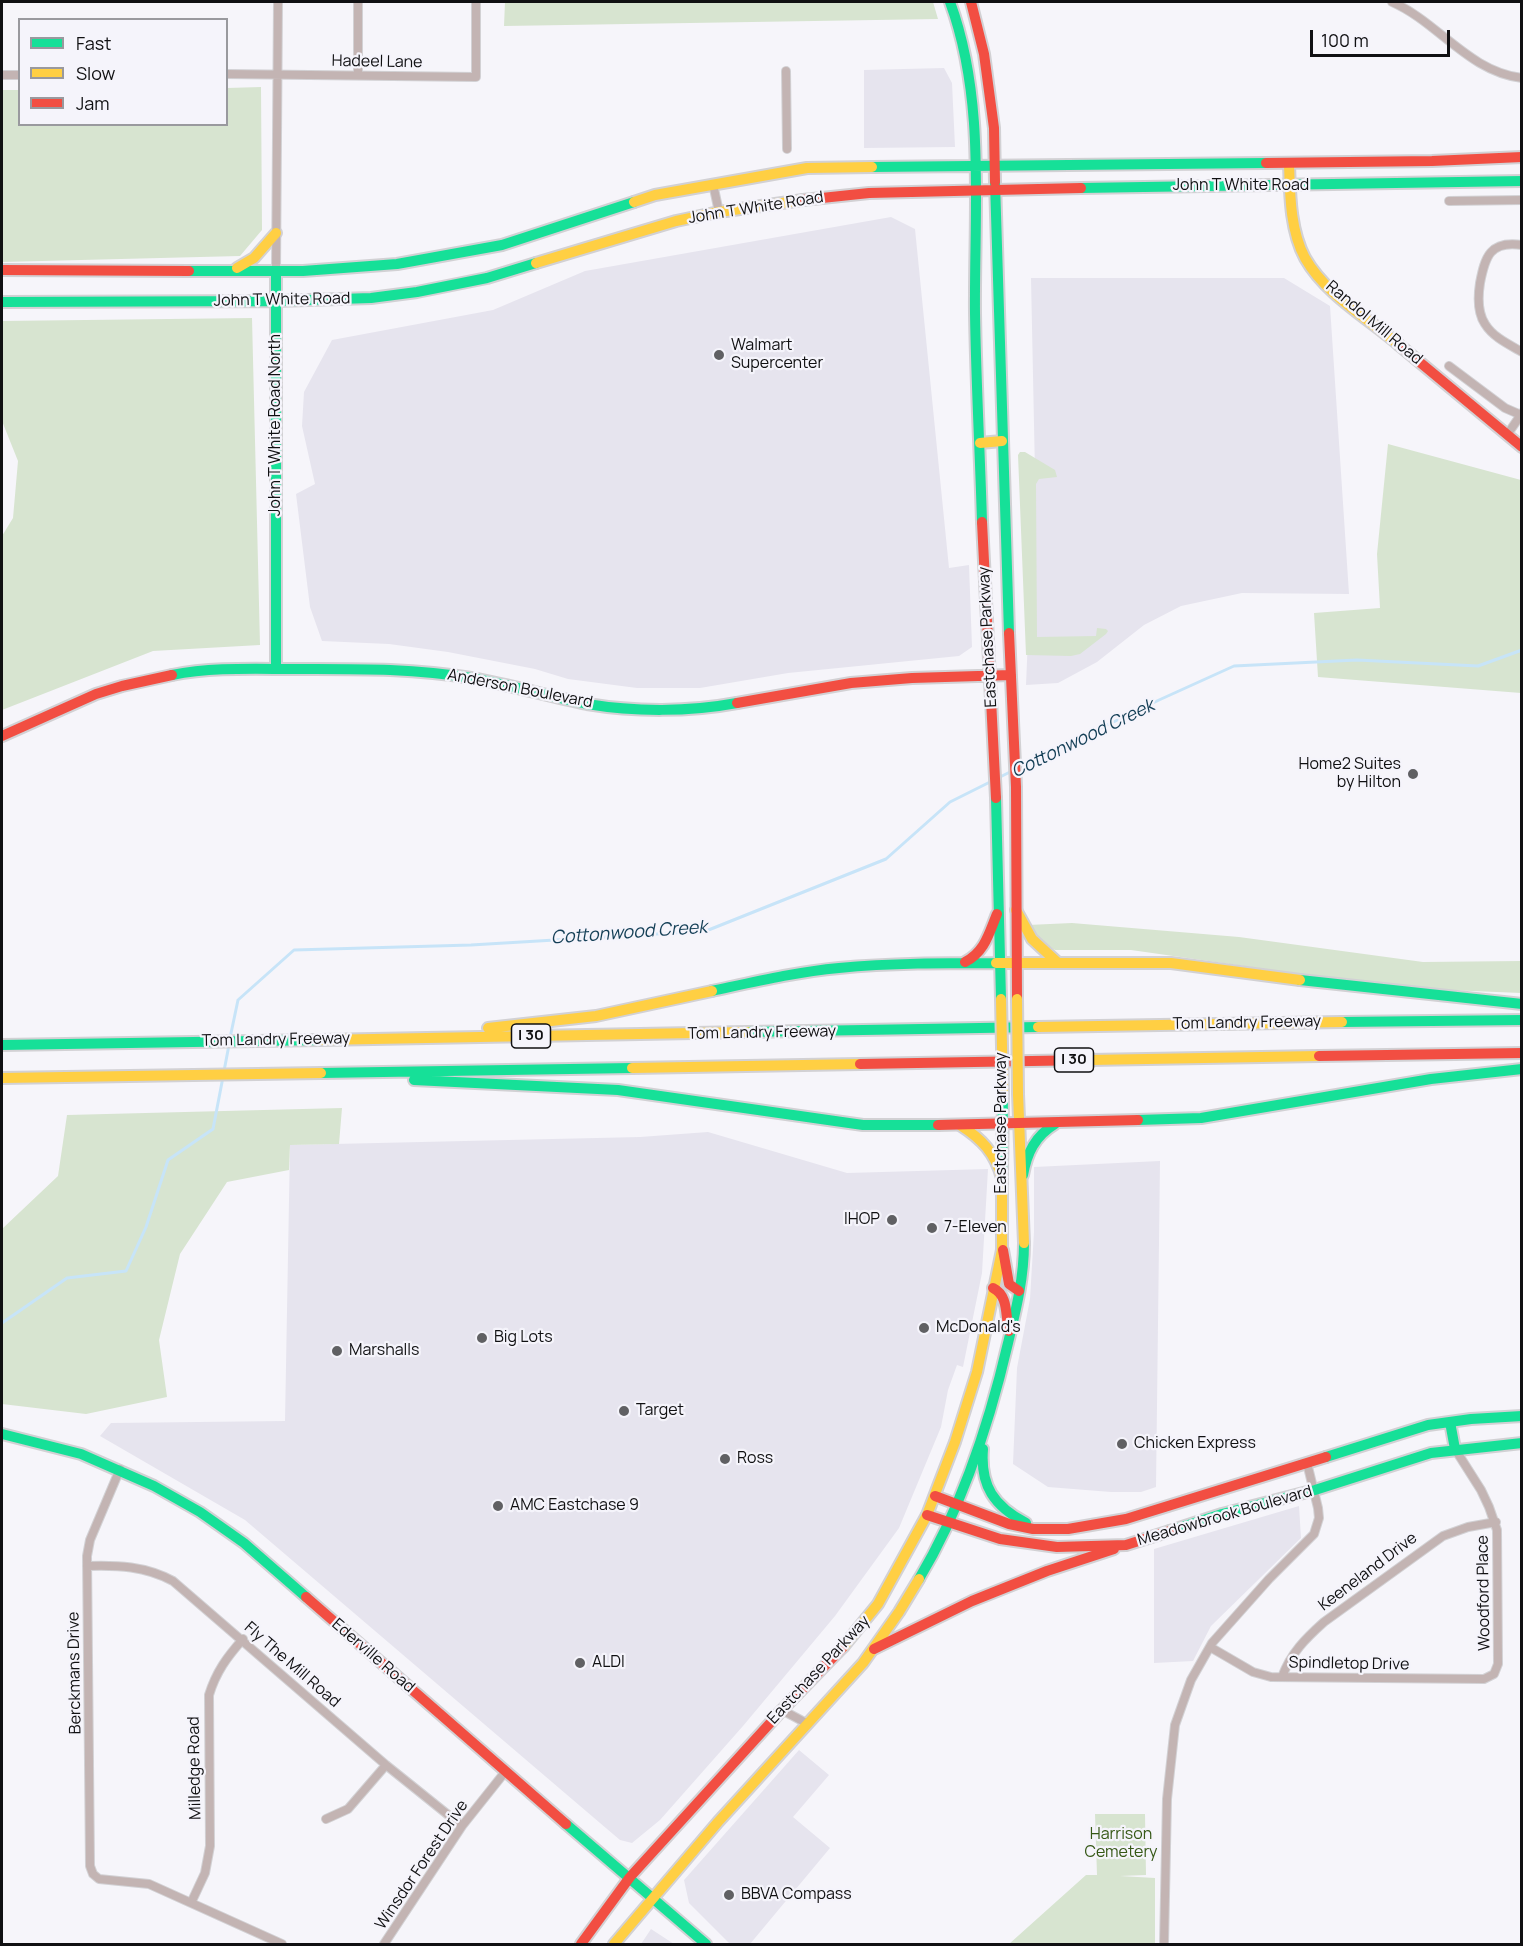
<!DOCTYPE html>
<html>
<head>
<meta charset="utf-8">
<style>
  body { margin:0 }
  #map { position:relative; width:1523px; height:1946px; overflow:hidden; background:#f6f5fa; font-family:Manrope,sans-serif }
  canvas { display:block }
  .frame { position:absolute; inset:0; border:3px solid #101012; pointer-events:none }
  .legend { position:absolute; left:18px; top:18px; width:210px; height:108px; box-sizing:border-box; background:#f5f4fb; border:2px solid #99999e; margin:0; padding:8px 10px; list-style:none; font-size:18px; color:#101012 }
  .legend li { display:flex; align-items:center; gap:12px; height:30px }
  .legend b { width:30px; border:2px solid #99999e }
  .scale { position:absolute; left:1310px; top:30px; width:140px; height:27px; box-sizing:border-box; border:3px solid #101012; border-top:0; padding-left:8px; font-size:18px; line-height:21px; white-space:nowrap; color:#101012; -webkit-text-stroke:4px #f5f4fb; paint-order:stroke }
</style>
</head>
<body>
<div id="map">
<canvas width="1523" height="1946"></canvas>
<div class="frame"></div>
<ul class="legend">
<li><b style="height:8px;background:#16e098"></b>Fast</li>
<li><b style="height:8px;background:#ffcf43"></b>Slow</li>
<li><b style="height:8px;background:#f24e42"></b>Jam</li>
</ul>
<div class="scale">100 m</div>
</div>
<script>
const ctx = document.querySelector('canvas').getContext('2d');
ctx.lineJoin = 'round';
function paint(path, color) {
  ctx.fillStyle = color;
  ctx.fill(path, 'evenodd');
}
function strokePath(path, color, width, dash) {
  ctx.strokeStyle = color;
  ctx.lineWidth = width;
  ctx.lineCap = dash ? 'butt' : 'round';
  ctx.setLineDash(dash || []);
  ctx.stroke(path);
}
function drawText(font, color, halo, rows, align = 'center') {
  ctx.font = font + ' Manrope,sans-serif';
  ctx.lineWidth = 4.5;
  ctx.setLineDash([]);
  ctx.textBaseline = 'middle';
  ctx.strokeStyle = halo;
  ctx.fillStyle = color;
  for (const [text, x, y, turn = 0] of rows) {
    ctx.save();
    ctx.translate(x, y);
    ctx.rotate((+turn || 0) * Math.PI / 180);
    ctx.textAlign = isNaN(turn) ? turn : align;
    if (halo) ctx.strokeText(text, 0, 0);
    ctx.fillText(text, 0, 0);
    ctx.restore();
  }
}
paint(new Path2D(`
  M944 68 952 83 955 147 864 148V70Z
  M891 217 915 229 949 568 969 565 972 647 959 656 788 673 700 688H637L568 679 535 669 448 652 389 644 322 641 310 607 296 494 315 484 302 426 304 392 332 340 493 310 585 271Z
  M1031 278H1284L1330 306 1349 594 1242 593 1181 606 1144 625 1097 662 1058 683 1026 685 1035 473Z
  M708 1132 847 1173 988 1169 982 1273 963 1367 957 1365 948 1390 941 1427 899 1528 835 1616 743 1726 660 1820 632 1843 620 1840 600 1823 245 1520 100 1436 111 1423 285 1421 290 1145 640 1137Z
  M1160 1161 1156 1487 1141 1492H1111L1048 1487 1013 1464 1017 1368 1030 1299 1034 1232V1167Z
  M1299 1506 1301 1538 1211 1626 1193 1661 1154 1663V1549Z
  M799 1750 829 1775 793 1817 830 1848 750 1944H730L689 1903 684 1880Z
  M651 1929 674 1944H641Z`), '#e6e4ee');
paint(new Path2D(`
  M505 2H933L938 19 504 26Z
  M261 87 262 230 240 256 2 262V90H19L20 124H226L227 88Z
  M252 318 260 645 153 651 2 710V536L13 518 18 461 2 421V321Z
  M1388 444 1521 480V693L1318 677 1314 613 1380 608 1377 554Z
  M1020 452H1025L1055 470 1057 477 1039 479 1036 484 1037 637 1096 636 1097 628 1106 629 1108 631 1106 634 1080 654 1071 656 1026 655 1018 455Z
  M1072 923 1239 937 1423 962 1521 961V993L1399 988 1131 950H1055L1036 939 1028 925Z
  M342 1108 339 1144 290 1145 289 1170 227 1182 180 1254 159 1340 167 1397 86 1414 2 1404V1229L58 1176 67 1115Z
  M1095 1814H1145L1146 1875 1120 1876 1155 1878V1944H1009L1086 1875H1097Z`), '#d7e4d0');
strokePath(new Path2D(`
  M1018 768 1159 700 1234 666 1357 660 1478 666 1522 650
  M230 1038 238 1000 294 950 471 945 706 931 886 859 950 802 1012 771
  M224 1071 229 1045
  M2 1323 67 1278 126 1271 146 1227 168 1160 213 1129 223 1077`), '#c7e4f8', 3);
const street = new Path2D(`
  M1392 2C1438 22 1469 72 1522 78
  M786 71 787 149
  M226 74 476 77V2
  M2 75H20
  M358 75V2
  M713 184 719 212
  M1449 201 1522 200
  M1522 245C1490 240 1485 257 1480 283 1478 296 1477 312 1485 324 1493 337 1508 344 1522 352
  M276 271 278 2
  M1449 366 1505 408 1521 415
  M1507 435 1522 413
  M120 1469 90 1540 87 1556 90 1866 93 1874 99 1879 149 1884 282 1944
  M87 1566C118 1565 145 1566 173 1581L386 1765 462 1826
  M1210 1647 1253 1672 1271 1677 1484 1679 1494 1674 1498 1664 1497 1530 1489 1507 1481 1490 1455 1449
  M1282 1677C1291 1653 1305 1639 1324 1622L1443 1536 1468 1527 1496 1522
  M782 1710 808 1724
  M326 1819 348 1809 386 1765
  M191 1903 205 1873 210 1846 209 1695C216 1672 227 1657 243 1639
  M384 1944 462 1826 505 1772
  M1164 1944 1167 1799 1175 1725 1191 1680 1212 1643 1269 1579 1314 1534 1319 1518 1318 1508 1307 1463`);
const fast = new Path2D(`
  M950 2C986 100 974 210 975 313 976 382 980 452 982 522
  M872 167 1266 163
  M995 182 1009 633
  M1081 188 1522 181
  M189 271H303L397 264 502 245 634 202
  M276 271V669
  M2 302 276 301 371 298 417 292 487 278 536 263
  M172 675C212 667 253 669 294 669 353 669 413 668 471 678 510 685 548 696 587 704 635 712 689 712 737 703
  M996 798 1001 999
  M1300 980 1522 1004
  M712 991C754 982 796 972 839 968 891 963 944 963 996 963
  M1342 1022 1522 1020
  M747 1032 1038 1027
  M2 1045 320 1040
  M321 1073 632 1068
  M414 1080 618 1090 863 1125H938
  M1138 1120 1201 1118 1431 1079 1522 1069
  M1002 1173 1003 1094
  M1023 1175C1027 1153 1035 1136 1055 1124
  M1450 1422 1455 1449
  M2 1434 81 1454 154 1486 200 1512 244 1543 306 1597
  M983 1449C980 1486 994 1506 1026 1523
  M1326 1457 1428 1425 1471 1419 1522 1416
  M1170 1531 1222 1514 1315 1490 1431 1453 1522 1443
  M919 1579C962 1507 989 1425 1008 1343 1016 1310 1024 1278 1024 1243
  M566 1824 706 1944`);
const slow = new Path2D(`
  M1289 163C1290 194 1290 230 1305 258 1326 295 1368 318 1399 345
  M634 202 655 195 807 168 872 167
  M536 263 676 221 719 212 803 200
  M237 268 254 258 276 233
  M980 443 1002 441
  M1016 910 1032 939 1057 962
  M996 963H1171L1300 980
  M1038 1027 1342 1022
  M488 1028 596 1016 712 991
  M320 1040 747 1032
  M1089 1060 1319 1056
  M632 1068 860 1064
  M2 1078 321 1073
  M1018 1094 1024 1243
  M960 1125C982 1139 995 1153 1002 1178
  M843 1647 878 1604 927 1515 955 1442 977 1372 1002 1250V1173
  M614 1944 718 1822 863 1663 899 1612 919 1579`);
const jam = new Path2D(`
  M971 2 984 54 994 128 995 182
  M1266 163 1432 161 1522 157
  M803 200 869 193 1081 188
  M2 270 189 271
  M1399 345 1522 447
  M982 522 996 798
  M1009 633 1016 787 1017 999
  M737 703 851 683 912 678 1011 675
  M2 736 96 694 122 686 172 675
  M965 962C985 952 989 933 997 914
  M1319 1056 1522 1053
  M860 1064 1089 1060
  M938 1125 1138 1120
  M1003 1250 1009 1284 1019 1291
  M993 1288C1009 1296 1005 1315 1009 1331
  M935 1496 1009 1524 1033 1529H1068L1126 1519 1326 1457
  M927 1515 1000 1539 1057 1547 1126 1545 1170 1531
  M306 1597 566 1824
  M874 1649 972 1601 1047 1571 1114 1549
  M581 1944 630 1877 782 1710 843 1647`);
strokePath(street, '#d2d1d4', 10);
strokePath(fast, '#d2d1d4', 14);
strokePath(slow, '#d2d1d4', 14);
strokePath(jam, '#d2d1d4', 14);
strokePath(street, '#c3b4b3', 8);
strokePath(fast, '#16e098', 10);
strokePath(slow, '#ffcf43', 10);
strokePath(jam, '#f24e42', 10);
const slowBridge = new Path2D(`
  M1001 999 1003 1094
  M1017 999 1018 1094`);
strokePath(slowBridge, '#d2d1d4', 14, []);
strokePath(slowBridge, '#ffcf43', 10);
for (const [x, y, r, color] of [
  [719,355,6,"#606063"],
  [1413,774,6,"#606063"],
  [892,1220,6,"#606063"],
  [932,1228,6,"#606063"],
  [924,1328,6,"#606063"],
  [482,1338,6,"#606063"],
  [337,1351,6,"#606063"],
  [624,1411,6,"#606063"],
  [1122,1444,6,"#606063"],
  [725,1459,6,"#606063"],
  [498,1506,6,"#606063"],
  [580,1663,6,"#606063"],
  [729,1895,6,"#606063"]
]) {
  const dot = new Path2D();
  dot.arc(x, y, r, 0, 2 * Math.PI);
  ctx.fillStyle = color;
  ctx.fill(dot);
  strokePath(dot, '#f5f4fb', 2);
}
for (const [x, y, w] of [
  [531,1036,39],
  [1074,1060,39]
]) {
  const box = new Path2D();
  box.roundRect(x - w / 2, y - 12, w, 24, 4.5);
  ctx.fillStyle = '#f5f4fb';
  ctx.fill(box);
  strokePath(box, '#101012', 1.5);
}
drawText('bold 15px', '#101012', null, [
  ["I 30",531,1036],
  ["I 30",1074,1060]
]);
drawText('16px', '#101012', '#f5f4fb', [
  ["Hadeel Lane",377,62,1],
  ["John T White Road",1241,186],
  ["John T White Road",756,208,-9],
  ["John T White Road",282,300,-1],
  ["Randol Mill Road",1374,323,40],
  ["John T White Road North",276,425,-90],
  ["Eastchase Parkway",988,637,-93],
  ["Anderson Boulevard",520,689,11],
  ["Tom Landry Freeway",1247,1023,-1],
  ["Tom Landry Freeway",762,1033,-1],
  ["Tom Landry Freeway",276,1040,-1],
  ["Eastchase Parkway",1002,1123,-90],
  ["Meadowbrook Boulevard",1225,1516,-16],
  ["Keeneland Drive",1368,1572,-37],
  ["Woodford Place",1484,1593,-91],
  ["Ederville Road",373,1656,41],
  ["Spindletop Drive",1349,1664,1],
  ["Fly The Mill Road",292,1665,41],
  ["Eastchase Parkway",819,1670,-47],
  ["Berckmans Drive",75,1673,-91],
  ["Milledge Road",195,1768,-91],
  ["Winsdor Forest Drive",422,1865,-56]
]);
drawText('16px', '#101012', '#f5f4fb', [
  ["Walmart",731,346],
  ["Supercenter",731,364],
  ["Home2 Suites",1401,765,"right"],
  ["by Hilton",1401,783,"right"],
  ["IHOP",880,1220,"right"],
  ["7-Eleven",944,1228],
  ["McDonald's",936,1328],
  ["Big Lots",494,1338],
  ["Marshalls",349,1351],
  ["Target",636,1411],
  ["Chicken Express",1134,1444],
  ["Ross",737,1459],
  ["AMC Eastchase 9",510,1506],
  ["ALDI",592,1663],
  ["BBVA Compass",741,1895]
], 'left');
drawText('16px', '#365816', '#f5f4fb', [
  ["Harrison",1121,1835],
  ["Cemetery",1121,1853]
]);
drawText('italic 18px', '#143f56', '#f5f4fb', [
  ["Cottonwood Creek",1083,739,-26],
  ["Cottonwood Creek",629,933,-4]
]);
</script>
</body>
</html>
